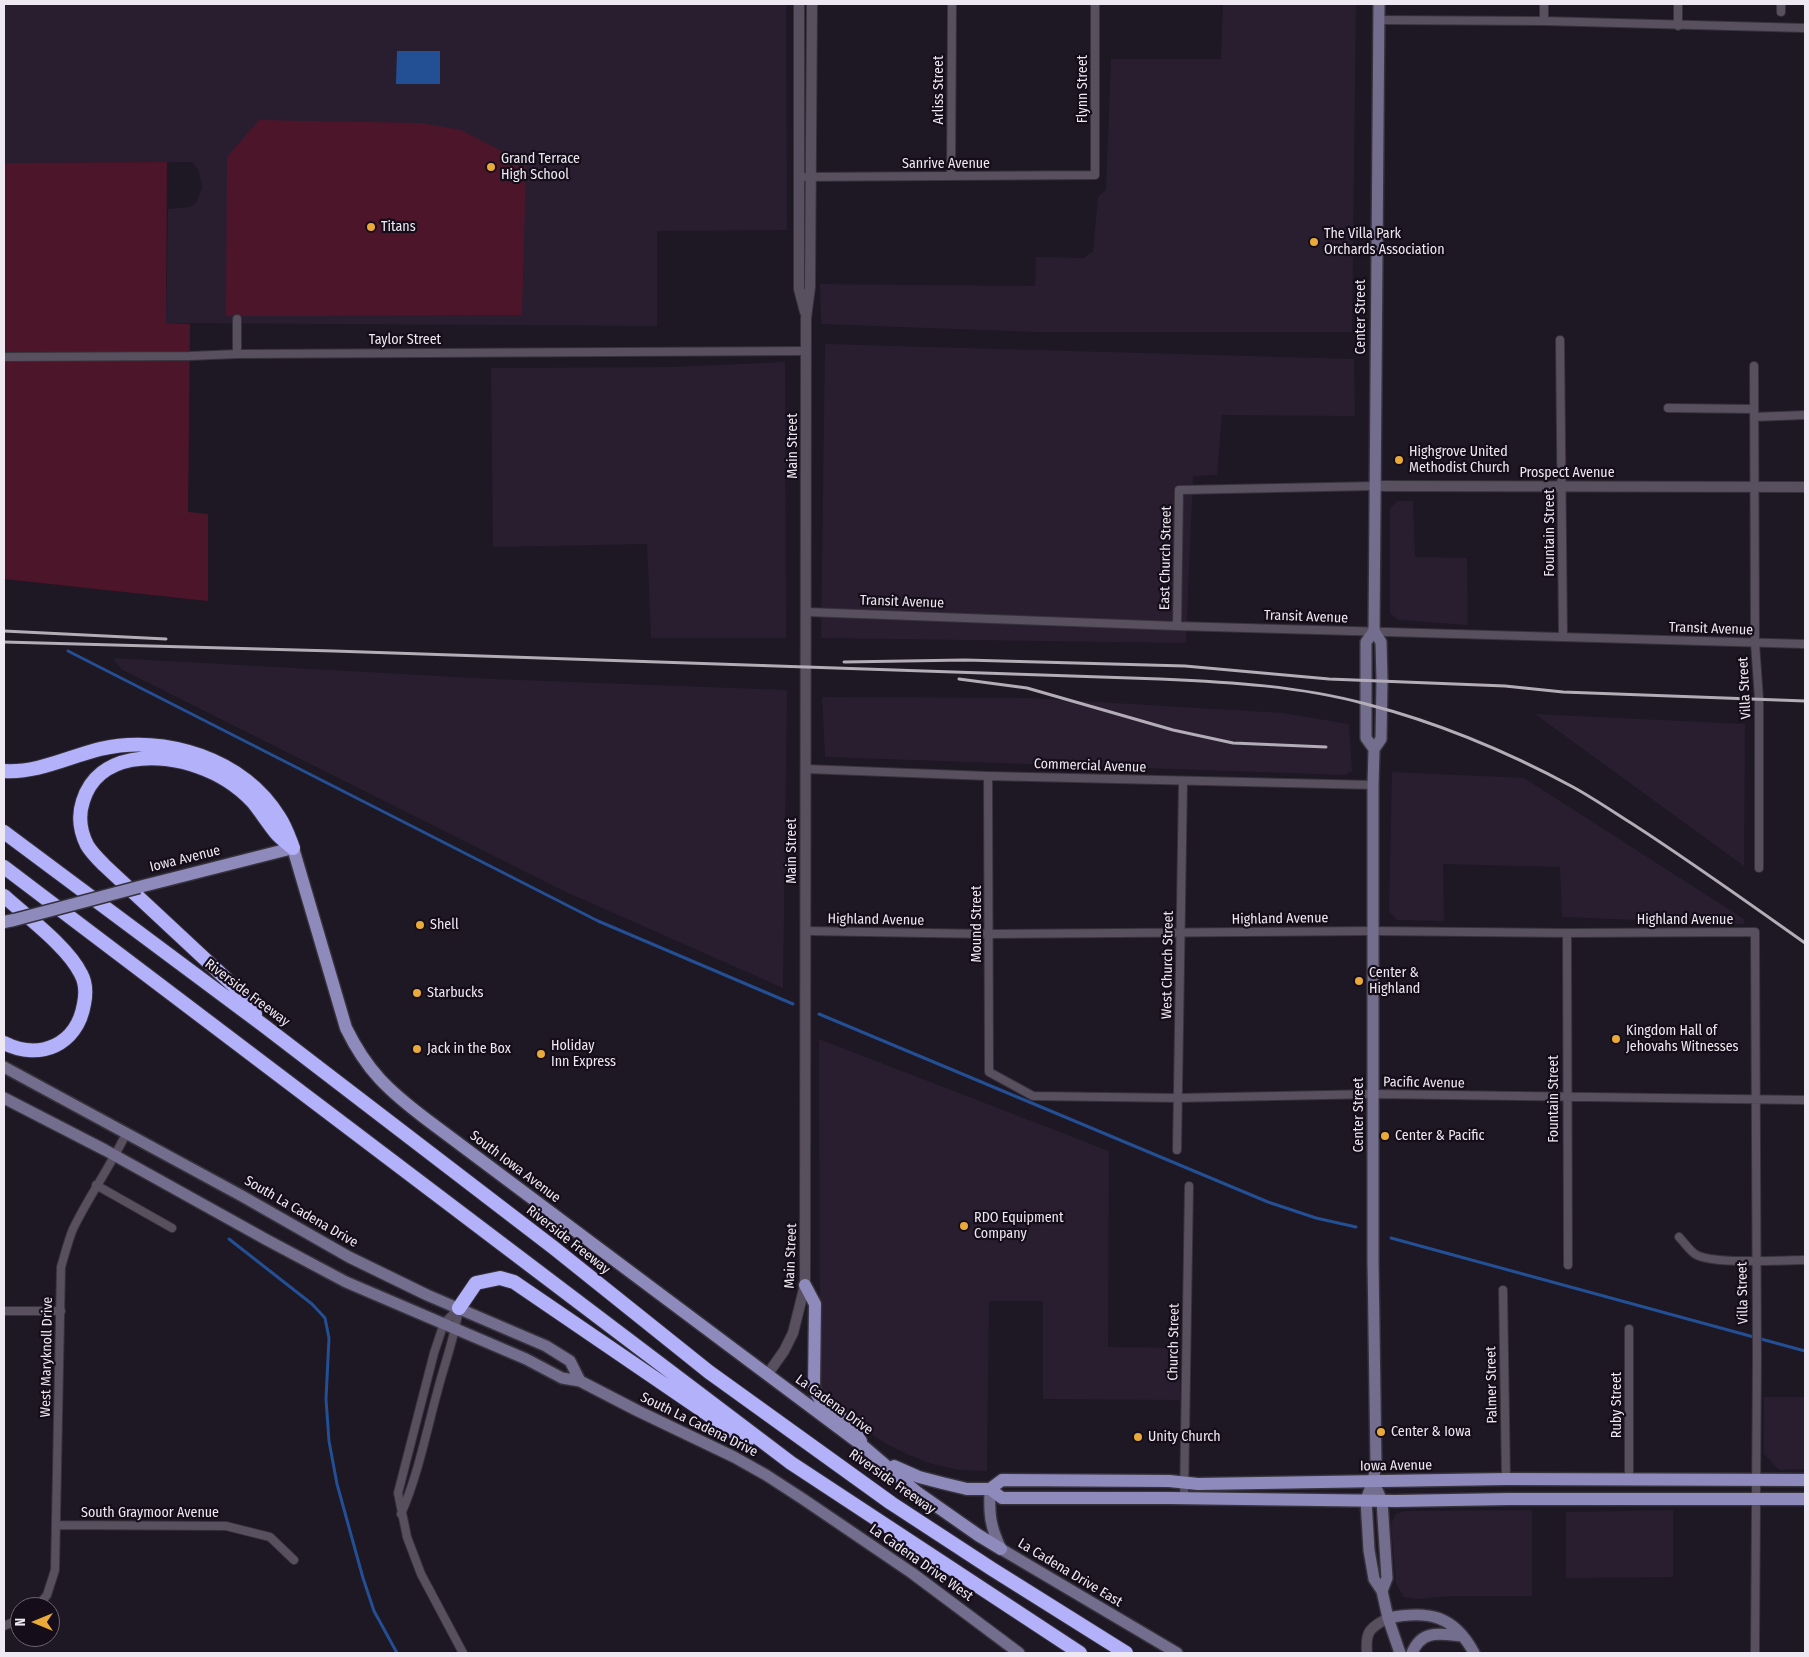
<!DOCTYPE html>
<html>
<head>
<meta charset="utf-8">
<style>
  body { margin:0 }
  #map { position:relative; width:1809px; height:1657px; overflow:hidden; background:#1e1724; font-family:"Fira Sans Condensed",sans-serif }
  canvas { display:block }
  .frame { position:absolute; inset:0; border:5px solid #ede8f1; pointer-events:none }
  .north { position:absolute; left:10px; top:1597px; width:50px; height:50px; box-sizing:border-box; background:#150e1a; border:1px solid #6b6570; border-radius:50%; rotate:270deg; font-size:14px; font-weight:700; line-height:20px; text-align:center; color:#ede8f1 }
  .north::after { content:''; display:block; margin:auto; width:18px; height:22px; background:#eaaa39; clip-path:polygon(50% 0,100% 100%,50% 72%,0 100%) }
</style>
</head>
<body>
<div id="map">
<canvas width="1809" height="1657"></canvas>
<div class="frame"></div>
<div class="north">N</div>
</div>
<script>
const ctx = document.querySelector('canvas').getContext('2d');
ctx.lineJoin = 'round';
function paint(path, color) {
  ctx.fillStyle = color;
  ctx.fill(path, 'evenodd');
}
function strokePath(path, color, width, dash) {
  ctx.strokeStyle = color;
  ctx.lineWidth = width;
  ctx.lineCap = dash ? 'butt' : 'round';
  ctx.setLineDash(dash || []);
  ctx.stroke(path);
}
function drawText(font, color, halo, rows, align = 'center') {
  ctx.font = font + ' "Fira Sans Condensed",sans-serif';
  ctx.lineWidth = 4.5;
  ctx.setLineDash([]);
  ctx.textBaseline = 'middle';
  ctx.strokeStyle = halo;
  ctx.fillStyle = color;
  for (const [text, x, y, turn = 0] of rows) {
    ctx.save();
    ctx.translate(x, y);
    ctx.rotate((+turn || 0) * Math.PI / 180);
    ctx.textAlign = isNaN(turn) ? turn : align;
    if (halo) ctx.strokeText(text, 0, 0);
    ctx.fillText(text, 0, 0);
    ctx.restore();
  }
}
paint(new Path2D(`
  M4 4H786L787 230 657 231V326L166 323 168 209 189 207 196 203 202 188 199 171 192 162 4 163Z
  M1223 4H1356L1352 332H1036L821 324 820 284 1035 286 1036 257 1084 258 1093 251 1098 197 1106 190 1111 59H1221Z
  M825 344 1354 359 1355 416 1222 415 1217 475 1193 476 1186 643 821 638Z
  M785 362 786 638H651L647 544 493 547 491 368 673 367Z
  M1397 501H1413L1415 557 1467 558 1468 625 1398 620 1390 613V509Z
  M113 658 493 679 787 690 783 988 564 891 121 669Z
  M822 697 1030 698 1283 713 1349 724 1352 771 1345 775 825 757Z
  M1535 714 1745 724 1744 866Z
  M1392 772 1524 778 1744 919V924L1562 917 1560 867 1443 864 1444 921 1397 920 1389 911Z
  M819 1039 1109 1151 1108 1347 1180 1348V1400L1043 1399V1301H989L987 1471 960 1470 932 1464 909 1455 883 1442 822 1399 820 1394Z
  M1764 1397H1805V1469L1779 1470 1764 1454Z
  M1532 1510V1596H1452L1417 1599 1404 1597 1396 1584 1391 1524 1396 1514 1405 1511Z
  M1673 1510V1577L1566 1578V1512Z`), '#281e30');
paint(new Path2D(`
  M259 120 420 123 461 130 526 164 522 315 226 316 227 157Z
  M167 162 166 323 190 324 188 512 208 514V601L4 579V163Z`), '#4d152a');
paint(new Path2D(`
  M397 51H440V84H396Z`), '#234f94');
strokePath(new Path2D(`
  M68 651 598 921 793 1004
  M819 1014 1268 1202 1316 1218 1356 1227
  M1391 1238 1805 1351
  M229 1239 312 1304 325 1318 329 1338 326 1399 329 1441 337 1484 363 1578 374 1611 397 1653`), '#234f94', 3);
const minor = new Path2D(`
  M1781 12V4
  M1378 20 1544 21 1805 28
  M1544 21V4
  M1678 26V4
  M951 176 952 4
  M798 177 1095 175V4
  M237 319V354
  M1560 340 1563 637
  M4 357 190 356 237 354 806 351
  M1754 366 1755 643 1759 699V868
  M1668 408 1754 409
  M1754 417 1805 415
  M807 612 1177 626 1805 644
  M1177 626 1179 490 1375 486
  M806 769 988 776 1373 785
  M988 776 989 1072 1033 1096 1178 1098 1374 1094 1805 1100
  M806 931 989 934 1373 931 1567 933 1755 932 1757 1355 1755 1653
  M1567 933 1568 1265
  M1177 1150 1183 781
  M96 1185 172 1228
  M1679 1237C1684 1242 1689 1250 1695 1254 1711 1265 1783 1260 1805 1260
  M1503 1290 1506 1479
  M459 1308 444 1323 434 1353 398 1493 407 1537 421 1574 463 1653
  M4 1311H61
  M1629 1329V1480
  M1184 1499 1189 1186
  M401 1514C418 1475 426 1433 437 1393 444 1365 455 1337 459 1308
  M56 1525 226 1526 270 1537 294 1560
  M37 1607 47 1595 55 1570 61 1267C65 1254 68 1241 73 1229 89 1196 110 1167 126 1134
  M4 1626 20 1619`);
const tertiary = new Path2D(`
  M799 4V289L805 312
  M1375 486 1805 487
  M767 1375 784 1351 793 1333 805 1285 806 318 810 287 812 4
  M1367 1653C1365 1631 1370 1628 1388 1618`);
const secondary = new Path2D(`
  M1374 631 1381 642 1382 680 1381 739 1374 749 1373 785V1261L1376 1465 1373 1481 1366 1500 1369 1550 1374 1579 1382 1591 1388 1618 1400 1653
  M1374 749 1366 738V642L1374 631 1379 4
  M4 1067 242 1196 349 1257 427 1295 546 1346 570 1361 580 1381
  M4 1098 105 1150 267 1240 346 1282 526 1359 562 1378 580 1381 638 1411 734 1457 766 1475 803 1499 912 1573 1019 1653
  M1373 1481 1382 1501 1387 1578 1382 1591
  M990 1489C989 1515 990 1526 1001 1549L1177 1653
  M1388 1618C1428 1610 1454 1615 1474 1653
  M1412 1653C1422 1629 1440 1634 1462 1636`);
const primary = new Path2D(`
  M139 887 293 848 346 1028C367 1071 388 1090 426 1119L863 1446 918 1493 978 1535 1001 1549
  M4 922 14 920
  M805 1285 815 1304 814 1387C818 1405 837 1413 850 1424 855 1429 857 1436 861 1441
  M894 1466 919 1477 942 1483 967 1489H990L1002 1498H1169L1395 1501 1509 1499H1805
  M990 1489 1002 1480 1169 1481 1198 1484 1506 1479 1805 1480`);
const motorway = new Path2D(`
  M4 771C38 773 68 757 100 749 165 734 243 759 279 817 285 826 288 835 292 845
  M4 832 263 1025 554 1248 709 1372 891 1503 992 1569 1126 1653
  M4 867 791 1463 1080 1653
  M4 896C27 917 68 947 81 974 86 983 86 994 84 1004 77 1045 40 1061 4 1043
  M255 1014 236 988 104 865C98 859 91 852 87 845 80 831 78 816 83 801 98 752 159 752 199 767 219 774 239 787 253 802 261 812 268 823 276 833 280 838 287 843 293 848
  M459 1308 476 1283 500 1278 514 1282 747 1441`);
strokePath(minor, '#36323b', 10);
strokePath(tertiary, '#36323b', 12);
strokePath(secondary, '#36323b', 14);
strokePath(primary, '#36323b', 15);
strokePath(motorway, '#36323b', 16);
strokePath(minor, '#58505f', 8);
strokePath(tertiary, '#58505f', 10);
strokePath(secondary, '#736d8e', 11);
strokePath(primary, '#8e8abc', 12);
strokePath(motorway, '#b2b1fa', 14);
strokePath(new Path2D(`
  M4 631 166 639
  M4 642 334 651 1160 679C1229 682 1300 686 1366 704 1436 722 1510 753 1573 787 1593 798 1612 811 1631 823 1690 861 1747 902 1805 943
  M844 662 965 660 1185 666 1329 679 1505 686 1563 692 1805 701
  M959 679 1027 688 1173 730 1233 743 1326 747`), '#b3adb8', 3);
const primaryBridge = new Path2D(`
  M14 920 139 887`);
strokePath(primaryBridge, '#36323b', 15, []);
strokePath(primaryBridge, '#8e8abc', 12);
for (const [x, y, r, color] of [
  [491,167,5,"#eaaa39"],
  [371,227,5,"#eaaa39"],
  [1314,242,5,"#eaaa39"],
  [1399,460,5,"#eaaa39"],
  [420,925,5,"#eaaa39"],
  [1359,981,5,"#eaaa39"],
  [417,993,5,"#eaaa39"],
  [1616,1039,5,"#eaaa39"],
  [417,1049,5,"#eaaa39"],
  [541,1054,5,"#eaaa39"],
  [1385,1136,5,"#eaaa39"],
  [964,1226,5,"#eaaa39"],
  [1381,1432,5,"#eaaa39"],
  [1138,1437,5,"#eaaa39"]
]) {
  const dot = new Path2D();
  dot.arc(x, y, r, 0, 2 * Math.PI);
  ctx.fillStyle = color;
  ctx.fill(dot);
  strokePath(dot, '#150e1a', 2);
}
drawText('14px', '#ede8f1', '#150e1a', [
  ["Flynn Street",1083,89,-90],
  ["Arliss Street",939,90,-90],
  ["Sanrive Avenue",946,164],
  ["Center Street",1361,317,-90],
  ["Taylor Street",405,340],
  ["Main Street",793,446,-90],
  ["Prospect Avenue",1567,473],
  ["Fountain Street",1550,533,-90],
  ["East Church Street",1166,558,-89],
  ["Transit Avenue",902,602,2],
  ["Transit Avenue",1306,617,2],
  ["Transit Avenue",1711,629,2],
  ["Villa Street",1745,688,-93],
  ["Commercial Avenue",1090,766,2],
  ["Main Street",792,851,-90],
  ["Iowa Avenue",185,859,-14],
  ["Highland Avenue",1280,919,-1],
  ["Highland Avenue",876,920,1],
  ["Highland Avenue",1685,920],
  ["Mound Street",977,924,-90],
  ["West Church Street",1168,965,-89],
  ["Riverside Freeway",247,993,37],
  ["Pacific Avenue",1424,1083,1],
  ["Fountain Street",1554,1099,-90],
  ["Center Street",1359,1115,-90],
  ["South Iowa Avenue",515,1167,37],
  ["South La Cadena Drive",301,1212,30],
  ["Riverside Freeway",568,1240,38],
  ["Main Street",791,1256,-88],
  ["Villa Street",1743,1293,-91],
  ["Church Street",1174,1342,-89],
  ["West Maryknoll Drive",47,1357,-89],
  ["Palmer Street",1492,1385,-91],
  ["La Cadena Drive",834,1405,36],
  ["Ruby Street",1617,1405,-90],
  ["South La Cadena Drive",699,1425,26],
  ["Iowa Avenue",1396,1466,-1],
  ["Riverside Freeway",892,1482,35],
  ["South Graymoor Avenue",150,1513],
  ["La Cadena Drive West",921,1563,35],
  ["La Cadena Drive East",1070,1573,31]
]);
drawText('14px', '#ede8f1', '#150e1a', [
  ["Grand Terrace",501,159],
  ["High School",501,175],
  ["Titans",381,227],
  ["The Villa Park",1324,234],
  ["Orchards Association",1324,250],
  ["Highgrove United",1409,452],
  ["Methodist Church",1409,468],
  ["Shell",430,925],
  ["Center &",1369,973],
  ["Highland",1369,989],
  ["Starbucks",427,993],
  ["Kingdom Hall of",1626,1031],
  ["Jehovahs Witnesses",1626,1047],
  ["Holiday",551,1046],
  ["Inn Express",551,1062],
  ["Jack in the Box",427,1049],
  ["Center & Pacific",1395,1136],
  ["RDO Equipment",974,1218],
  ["Company",974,1234],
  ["Center & Iowa",1391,1432],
  ["Unity Church",1148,1437]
], 'left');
</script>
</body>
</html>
